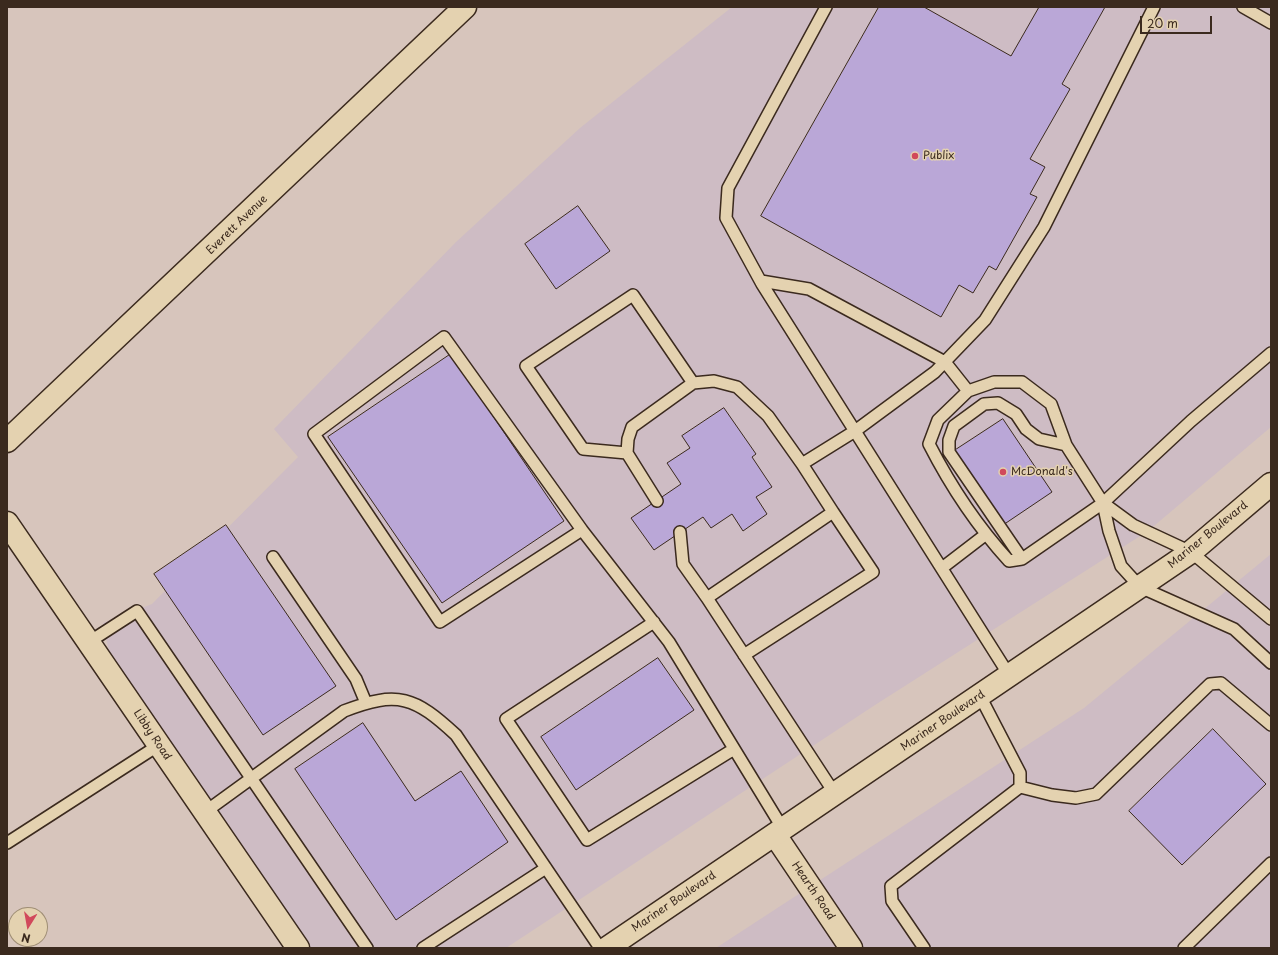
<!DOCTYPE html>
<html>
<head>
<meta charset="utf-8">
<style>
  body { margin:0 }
  #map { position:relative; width:1278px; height:955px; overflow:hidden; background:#d7c5bc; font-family:"Playpen Sans",sans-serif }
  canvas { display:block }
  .frame { position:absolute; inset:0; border:8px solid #3b2a1e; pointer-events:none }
  .north { position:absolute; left:8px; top:907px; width:40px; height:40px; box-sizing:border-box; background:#e4d2b0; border:1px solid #a08f76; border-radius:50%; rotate:191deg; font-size:11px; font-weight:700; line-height:16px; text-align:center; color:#3b2a1e }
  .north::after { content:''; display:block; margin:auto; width:14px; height:18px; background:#d1495b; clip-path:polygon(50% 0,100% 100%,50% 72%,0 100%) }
  .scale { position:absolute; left:1140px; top:16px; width:72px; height:18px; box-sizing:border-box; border:2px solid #3b2a1e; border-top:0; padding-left:5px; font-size:12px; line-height:14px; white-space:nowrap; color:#3b2a1e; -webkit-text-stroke:3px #e4d2b0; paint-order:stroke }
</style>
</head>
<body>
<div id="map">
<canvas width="1278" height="955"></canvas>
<div class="frame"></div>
<div class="north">N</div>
<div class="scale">20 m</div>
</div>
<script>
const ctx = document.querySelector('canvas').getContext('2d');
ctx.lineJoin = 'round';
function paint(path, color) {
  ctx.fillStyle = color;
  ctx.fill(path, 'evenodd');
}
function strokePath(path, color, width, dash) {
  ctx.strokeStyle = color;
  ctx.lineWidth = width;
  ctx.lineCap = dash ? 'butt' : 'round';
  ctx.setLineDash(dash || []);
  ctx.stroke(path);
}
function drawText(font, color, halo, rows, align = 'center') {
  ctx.font = font + ' "Playpen Sans",sans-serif';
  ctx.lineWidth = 3;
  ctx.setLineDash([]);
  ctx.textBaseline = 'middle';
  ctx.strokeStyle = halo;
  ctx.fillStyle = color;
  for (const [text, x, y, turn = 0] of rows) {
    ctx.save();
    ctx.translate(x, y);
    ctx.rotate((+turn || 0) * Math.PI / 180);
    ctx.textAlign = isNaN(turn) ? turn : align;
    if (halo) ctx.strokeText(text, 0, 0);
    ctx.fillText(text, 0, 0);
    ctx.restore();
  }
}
paint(new Path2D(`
  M732 7H1271V427L1148 531 875 705 506 948H311L116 685 103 623 152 604 298 457 274 429 456 242 580 128Z
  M1271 554V948H716L1084 708Z`), '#cebcc4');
const building = new Path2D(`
  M879 7H924L1011 56 1039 7H1105L1062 84 1070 89 1030 159 1045 167 1030 194 1037 197 996 270 989 266 973 293 959 285 941 317 761 216Z
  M578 206 610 251 556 289 525 244Z
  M451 354 564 521 442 603 328 437Z
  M724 408 756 454 752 457 772 487 756 497 767 514 743 531 732 514 711 528 703 517 654 550 631 518 681 484 667 463 690 448 682 436Z
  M1003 419 1052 492 1003 525 954 451Z
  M226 525 336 686 263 735 154 574Z
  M658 658 694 710 576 790 541 737Z
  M363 723 415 801 461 771 508 842 396 920 295 769Z
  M1213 729 1266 784 1182 865 1129 811Z`);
paint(building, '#baa7d7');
strokePath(building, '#3b2a1e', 1);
const lane = new Path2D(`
  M826 7 728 188 726 218 762 284 1009 675
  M1243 7 1271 23
  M761 281 809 289 945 362 968 391
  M627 453 583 449 526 366 633 295 693 383
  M657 501 627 453 628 439 632 427 693 383 714 381 737 387 768 416 802 464
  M1103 503 1066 445 1051 404 1022 382H994L968 391 938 420 929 444C951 487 977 526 1009 561L1022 559 1103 503 1191 421 1271 353
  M582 530 440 622 314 434 444 337 582 530 669 642 783 829
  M680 532 683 564 707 598
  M273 557 356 679 366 703
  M1022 559 949 452V440L954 426 984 404 998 403 1016 414 1026 429 1039 439 1066 445
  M942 568 985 535
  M1271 619 1191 552 1133 525 1103 503 1109 531 1121 566 1140 587 1234 629 1271 663
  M654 622 506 719 587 840 734 749
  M89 642 137 611 367 948
  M744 655 873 572 833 512
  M1020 787 1052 795 1076 798 1096 794 1210 684 1221 683 1271 725
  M835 794 707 598 833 512 802 464 855 431 935 372 985 320 1044 227 1154 7
  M205 812 344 711C398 690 415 697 456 735L600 948
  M7 843 159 745
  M423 948 546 868
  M924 948 892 901 891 886 1020 787V773L980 696
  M1184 948 1271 863`);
const street = new Path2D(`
  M7 441 465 7
  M7 523 298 948
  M775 835 851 948`);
const secondary = new Path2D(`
  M607 948 1191 552 1271 484`);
strokePath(lane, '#3b2a1e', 14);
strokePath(street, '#3b2a1e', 25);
strokePath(secondary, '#3b2a1e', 25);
strokePath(lane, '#e4d2b0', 11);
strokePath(street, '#e4d2b0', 22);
strokePath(secondary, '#e4d2b0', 22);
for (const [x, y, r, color] of [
  [915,156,4,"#d1495b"],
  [1003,472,4,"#d1495b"]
]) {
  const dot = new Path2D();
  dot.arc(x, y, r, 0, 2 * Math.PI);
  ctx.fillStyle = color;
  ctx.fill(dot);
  strokePath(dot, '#e4d2b0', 1.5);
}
drawText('11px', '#3b2a1e', '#e4d2b0', [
  ["Publix",923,156],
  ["McDonald's",1011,472]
], 'left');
drawText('11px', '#3b2a1e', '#e4d2b0', [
  ["Everett Avenue",237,225,-44],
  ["Mariner Boulevard",1208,535,-39],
  ["Mariner Boulevard",943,721,-34],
  ["Libby Road",152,735,56],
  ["Hearth Road",813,891,56],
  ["Mariner Boulevard",674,902,-34]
]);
</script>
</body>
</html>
